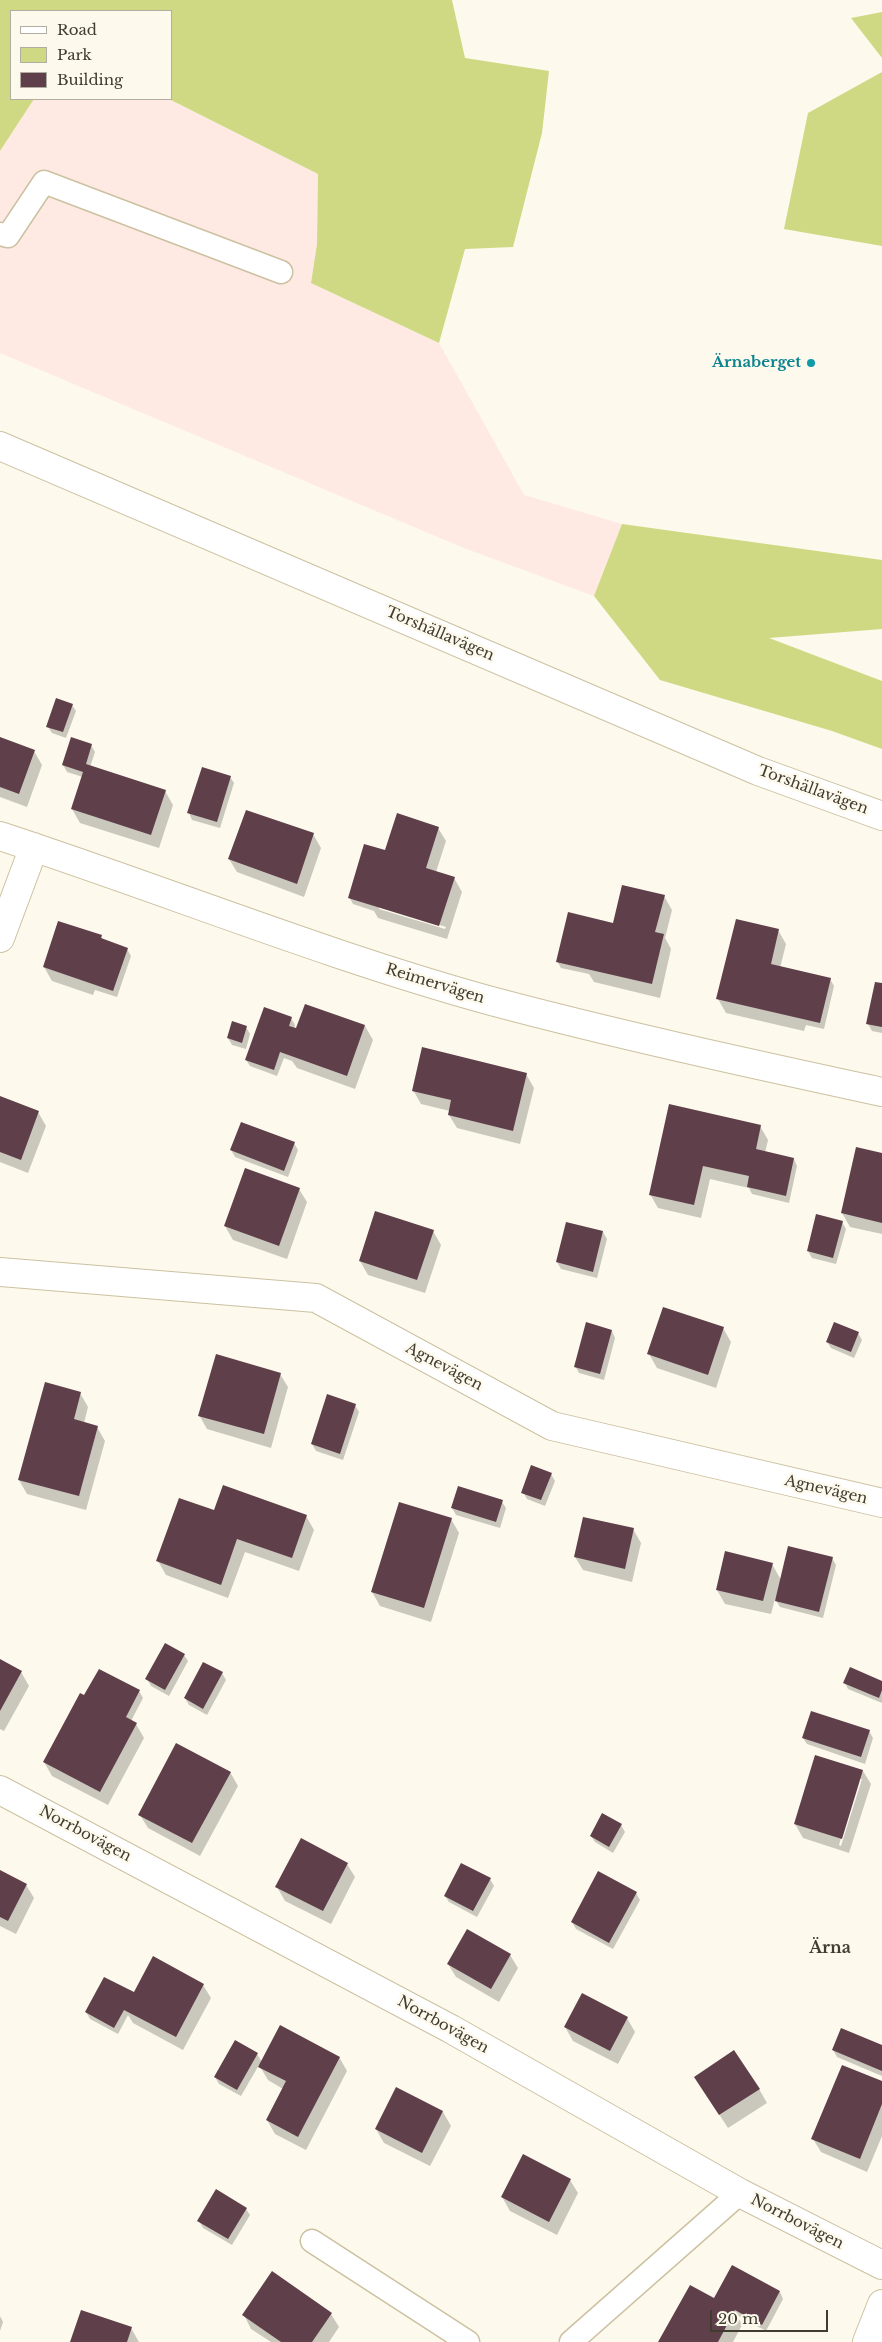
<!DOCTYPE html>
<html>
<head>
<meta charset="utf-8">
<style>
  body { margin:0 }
  #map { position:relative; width:882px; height:2342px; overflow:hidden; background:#fdf9ec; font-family:"Libre Baskerville",serif }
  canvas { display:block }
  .legend { position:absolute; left:10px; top:10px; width:162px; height:90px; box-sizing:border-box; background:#fdf9ec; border:1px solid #b1ada0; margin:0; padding:6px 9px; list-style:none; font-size:15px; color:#403c2f }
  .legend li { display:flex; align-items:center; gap:10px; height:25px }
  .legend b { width:25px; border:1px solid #b1ada0 }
  .scale { position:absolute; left:710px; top:2310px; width:118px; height:22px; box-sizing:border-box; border:2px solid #403c2f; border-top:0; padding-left:6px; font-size:15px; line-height:18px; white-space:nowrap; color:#403c2f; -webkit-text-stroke:4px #fdf9ec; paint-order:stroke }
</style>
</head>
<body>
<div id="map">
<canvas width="882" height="2342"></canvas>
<ul class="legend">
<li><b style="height:6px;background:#fff"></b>Road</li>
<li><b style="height:14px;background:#cfd983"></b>Park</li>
<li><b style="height:14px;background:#5e3f4a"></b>Building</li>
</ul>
<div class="scale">20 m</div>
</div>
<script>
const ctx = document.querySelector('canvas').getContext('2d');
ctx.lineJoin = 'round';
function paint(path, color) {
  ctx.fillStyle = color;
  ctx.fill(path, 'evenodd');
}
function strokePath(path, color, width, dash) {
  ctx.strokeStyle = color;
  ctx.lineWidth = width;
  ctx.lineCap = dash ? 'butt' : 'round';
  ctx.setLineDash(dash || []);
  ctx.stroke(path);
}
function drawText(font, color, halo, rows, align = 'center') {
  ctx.font = font + ' "Libre Baskerville",serif';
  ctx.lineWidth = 5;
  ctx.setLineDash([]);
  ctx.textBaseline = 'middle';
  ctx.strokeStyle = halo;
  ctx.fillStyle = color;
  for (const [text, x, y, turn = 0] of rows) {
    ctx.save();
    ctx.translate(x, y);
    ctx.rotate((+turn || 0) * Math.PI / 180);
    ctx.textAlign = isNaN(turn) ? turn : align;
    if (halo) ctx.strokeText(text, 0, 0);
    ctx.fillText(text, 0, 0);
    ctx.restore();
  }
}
paint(new Path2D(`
  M34 99H169L318 174 317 244 311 283 439 343 524 495 622 524 594 596 464 548 0 353V151Z`), '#feeae3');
paint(new Path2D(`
  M0 0H452L465 58 549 71 542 133 513 247 465 249 439 343 311 283 317 244 318 174 169 99H171V11H11V99H34L0 151Z
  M882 12V58L851 18Z
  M882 72V246L784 229 808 113Z
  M622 524 882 560V629L769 638 882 681V749L832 731 660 680 594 596Z`), '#cfd983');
paint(new Path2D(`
  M72 705 76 711 66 738 52 733 48 727Z
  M0 739 34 751 42 765 27 807 0 797Z
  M91 745 95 752 90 767 165 791 173 805 159 848 80 823 72 809 83 777 67 772 63 765Z
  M230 777 234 783 220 828 192 820 189 813Z
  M438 828 446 841 436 872 454 878 462 892 447 939 378 918 374 911 353 904 349 897 386 852ZM379 906 446 927 445 929 379 909Z
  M313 834 321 848 304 897 237 872 229 859Z
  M664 896 672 910 665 938 671 949 660 998 594 982 589 974 561 968 557 961 614 924Z
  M778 930 786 944 780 968 830 979 834 986 824 1029 806 1025 804 1031 726 1013 718 999Z
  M101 936 103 940 127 949 131 956 117 997 95 990 93 995 52 981 44 967Z
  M882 984V1033L872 1031 868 1024Z
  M291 1018 295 1025 294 1029 365 1026 373 1040 355 1089 297 1068 292 1061 284 1058 277 1076 250 1066 246 1060Z
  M246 1027 250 1034 246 1049 232 1045 228 1038Z
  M526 1074 534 1088 520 1144 457 1128 449 1115 450 1111 421 1104 413 1090Z
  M0 1098 38 1112 46 1126 28 1173 0 1162Z
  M760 1126 768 1140 765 1153 794 1159 797 1166 789 1203 752 1194 749 1188 710 1179 701 1218 658 1208 650 1194Z
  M294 1143 298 1150 288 1177 235 1157 231 1150Z
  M882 1154V1234L850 1227 842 1213Z
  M299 1189 307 1202 287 1259 233 1240 225 1226Z
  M842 1222 846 1229 836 1264 812 1258 808 1251Z
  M433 1231 441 1245 425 1293 368 1275 360 1261Z
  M603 1232 607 1239 597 1278 561 1269 557 1262Z
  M723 1328 731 1342 716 1388 657 1368 649 1354Z
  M612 1331 615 1338 604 1380 579 1373 575 1366Z
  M858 1333 862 1340 854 1358 831 1348 827 1342Z
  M280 1374 288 1387 271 1448 207 1429 199 1415Z
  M80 1393 88 1407 84 1423 97 1427 105 1441 86 1510 27 1494 19 1480Z
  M355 1405 359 1412 343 1460 316 1451 312 1444Z
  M551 1474 555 1481 545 1506 527 1499 523 1492Z
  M502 1502 506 1508 500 1528 456 1515 452 1508Z
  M215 1512 306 1516 314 1530 299 1571 245 1552 228 1598 166 1575 158 1561Z
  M451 1519 459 1533 431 1622 380 1606 372 1592Z
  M633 1529 641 1543 632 1582 583 1570 575 1557Z
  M832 1558 836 1565 823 1618 780 1607 775 1599 771 1614 725 1604 717 1590 772 1564 781 1580Z
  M184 1655 188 1661 169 1696 151 1686 147 1679Z
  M0 1660 21 1672 29 1686 4 1731 0 1729Z
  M222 1673 226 1680 207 1715 189 1705 185 1698Z
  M882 1682V1703L848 1689 845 1683Z
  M139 1691 143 1698 131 1721 136 1724 144 1738 108 1805 52 1776 44 1762 85 1697Z
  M869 1731 873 1738 865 1764 807 1744 803 1738Z
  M863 1771 871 1784 849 1853 803 1838 795 1824ZM859 1779H862L841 1846 839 1845Z
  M230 1772 238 1786 200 1856 148 1828 140 1815Z
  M621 1825 625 1832 613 1853 595 1842 591 1836Z
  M347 1864 355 1877 331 1924 285 1901 277 1887Z
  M0 1871 26 1885 34 1898 16 1934 0 1926Z
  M490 1879 494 1886 477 1917 449 1902 445 1896Z
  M636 1893 640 1900 613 1949 576 1929 572 1922Z
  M510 1955 518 1968 499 2002 456 1977 448 1964Z
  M203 1985 211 1998 183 2050 133 2023 128 2015 118 2034 90 2019 86 2012 134 1994Z
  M627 2018 635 2032 618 2064 573 2041 565 2027Z
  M882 2046V2076L837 2057 833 2050Z
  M257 2054 262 2062 339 2057 347 2071 306 2150 275 2134 267 2120 283 2089 268 2080 259 2065 241 2096 219 2084 215 2077Z
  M882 2082V2136L867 2172 821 2152 813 2139Z
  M396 2089 443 2112 451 2126 430 2166 384 2143 376 2129Z
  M759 2089 767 2103 728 2128 704 2091Z
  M570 2180 578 2193 557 2235 510 2211 502 2197Z
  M246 2209 250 2215 232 2245 203 2228 199 2221Z
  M780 2292 783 2299 766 2331 737 2315 742 2325 733 2342H660L714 2300Z
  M331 2314 339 2327 329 2342H271L251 2329 244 2315Z
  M0 2316 3 2322 0 2331Z
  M131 2328 139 2342H71Z`), '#0003');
paint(new Path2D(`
  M56 698 73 704 63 732 46 727Z
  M0 737 35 750 19 794 0 787Z
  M71 737 92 744 86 764 166 790 151 835 71 809 83 772 62 765Z
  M202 767 231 776 217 822 187 813Z
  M246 810 314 833 297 884 228 859Z
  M397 813 439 827 426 868 455 877 439 926 348 898 364 844 385 850Z
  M622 885 665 895 655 932 664 934 652 984 556 962 568 912 613 923Z
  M736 919 779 929 771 964 831 978 820 1023 716 999Z
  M58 921 102 935 101 938 128 948 113 991 43 967Z
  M875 982 882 983V1027L866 1024Z
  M305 1004 365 1025 347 1076 280 1052 274 1070 245 1060 264 1007 292 1017 289 1026 296 1028Z
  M232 1021 247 1026 242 1043 227 1038Z
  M422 1047 527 1073 513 1131 448 1115 451 1100 412 1091Z
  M0 1096 39 1111 21 1160 0 1152Z
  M669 1104 761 1125 756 1149 794 1158 786 1196 747 1187 749 1176 703 1166 694 1205 649 1195Z
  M241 1122 295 1142 284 1171 230 1150Z
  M856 1147 882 1153V1223L841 1213Z
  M245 1168 300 1188 279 1246 224 1226Z
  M375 1211 434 1230 417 1280 359 1261Z
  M816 1214 843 1221 833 1258 807 1251Z
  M566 1222 603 1231 593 1272 556 1262Z
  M663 1307 724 1327 708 1375 647 1354Z
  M586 1322 612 1330 600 1374 574 1367Z
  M834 1322 859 1332 851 1352 826 1342Z
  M216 1354 281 1373 264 1434 198 1416Z
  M45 1382 81 1392 74 1419 98 1426 79 1496 18 1480Z
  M327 1394 356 1404 340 1454 311 1444Z
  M531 1465 552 1473 541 1500 521 1493Z
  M223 1485 307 1515 292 1558 237 1539 221 1585 156 1561 179 1498 214 1510Z
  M458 1486 503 1500 496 1522 451 1508Z
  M399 1502 452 1518 424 1608 371 1592Z
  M583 1517 634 1528 625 1569 574 1557Z
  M788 1546 833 1557 819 1612 775 1601Z
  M725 1551 773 1563 763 1601 716 1590Z
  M165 1643 185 1654 165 1690 145 1679Z
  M0 1659 22 1671 0 1711Z
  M203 1662 223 1672 203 1709 184 1698Z
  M850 1667 882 1681V1690L879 1698 843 1683Z
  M99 1669 140 1690 126 1717 137 1723 100 1792 43 1762 80 1693 84 1695Z
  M811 1711 870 1730 861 1757 802 1738Z
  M176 1743 231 1772 192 1843 138 1815Z
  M815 1755 863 1770 842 1839 794 1824Z
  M602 1813 622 1824 609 1847 590 1836Z
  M301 1838 348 1863 323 1911 275 1887Z
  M461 1863 491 1878 473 1911 444 1896Z
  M0 1870 27 1884 8 1921 0 1917Z
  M598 1871 637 1892 609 1943 571 1922Z
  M467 1929 511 1954 491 1989 447 1964Z
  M153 1956 204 1984 176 2037 124 2010 114 2028 85 2012 104 1977 134 1992Z
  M582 1993 628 2017 610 2051 564 2027Z
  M280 2025 340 2057 298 2137 266 2120 286 2081 258 2067Z
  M841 2028 882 2045V2071L832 2050Z
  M235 2040 258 2053 237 2090 214 2077Z
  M734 2050 760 2089 719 2115 694 2077Z
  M842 2065 882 2081V2104L860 2159 811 2139Z
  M396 2087 443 2111 422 2153 375 2129Z
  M523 2154 571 2179 549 2222 501 2197Z
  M216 2189 247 2208 228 2239 197 2221Z
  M732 2265 780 2291 762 2325 735 2310 718 2342H658L690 2285 714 2298Z
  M272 2271 332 2313 312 2342H281L242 2315Z
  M81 2310 132 2327 127 2342H70Z`), '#5e3f4a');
const lane = new Path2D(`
  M0 234 8 236 44 182 281 272
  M312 2241 468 2342
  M571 2342 740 2193`);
const street = new Path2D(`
  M0 836C165 890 327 956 495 1002 623 1036 753 1064 882 1092
  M0 938 34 847
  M0 1272 316 1298 552 1426 882 1503
  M0 1790 451 2029 740 2193 882 2265
  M867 2342 882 2304`);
const secondary = new Path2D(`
  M0 446 758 771 882 816`);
strokePath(lane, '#ccc1a1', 25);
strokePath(street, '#ccc1a1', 30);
strokePath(secondary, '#ccc1a1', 30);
strokePath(lane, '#fff', 22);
strokePath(street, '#fff', 28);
strokePath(secondary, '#fff', 28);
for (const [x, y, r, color] of [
  [811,363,5,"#0f9aa8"]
]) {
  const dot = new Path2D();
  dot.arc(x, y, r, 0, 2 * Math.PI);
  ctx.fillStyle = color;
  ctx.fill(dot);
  strokePath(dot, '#fdf9ec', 2);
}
drawText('bold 15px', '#0d838f', '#fdf9ec', [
  ["Ärnaberget",801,363]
], 'right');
drawText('15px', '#403c2f', '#fdf9ec', [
  ["Torshällavägen",440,634,23],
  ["Torshällavägen",813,790,20],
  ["Reimervägen",435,984,17],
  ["Agnevägen",444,1367,28],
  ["Agnevägen",826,1490,13],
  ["Norrbovägen",85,1834,28],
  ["Norrbovägen",443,2025,29],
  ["Norrbovägen",797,2222,27]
]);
drawText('bold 16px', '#403c2f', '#fdf9ec', [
  ["Ärna",830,1948]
]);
</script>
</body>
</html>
